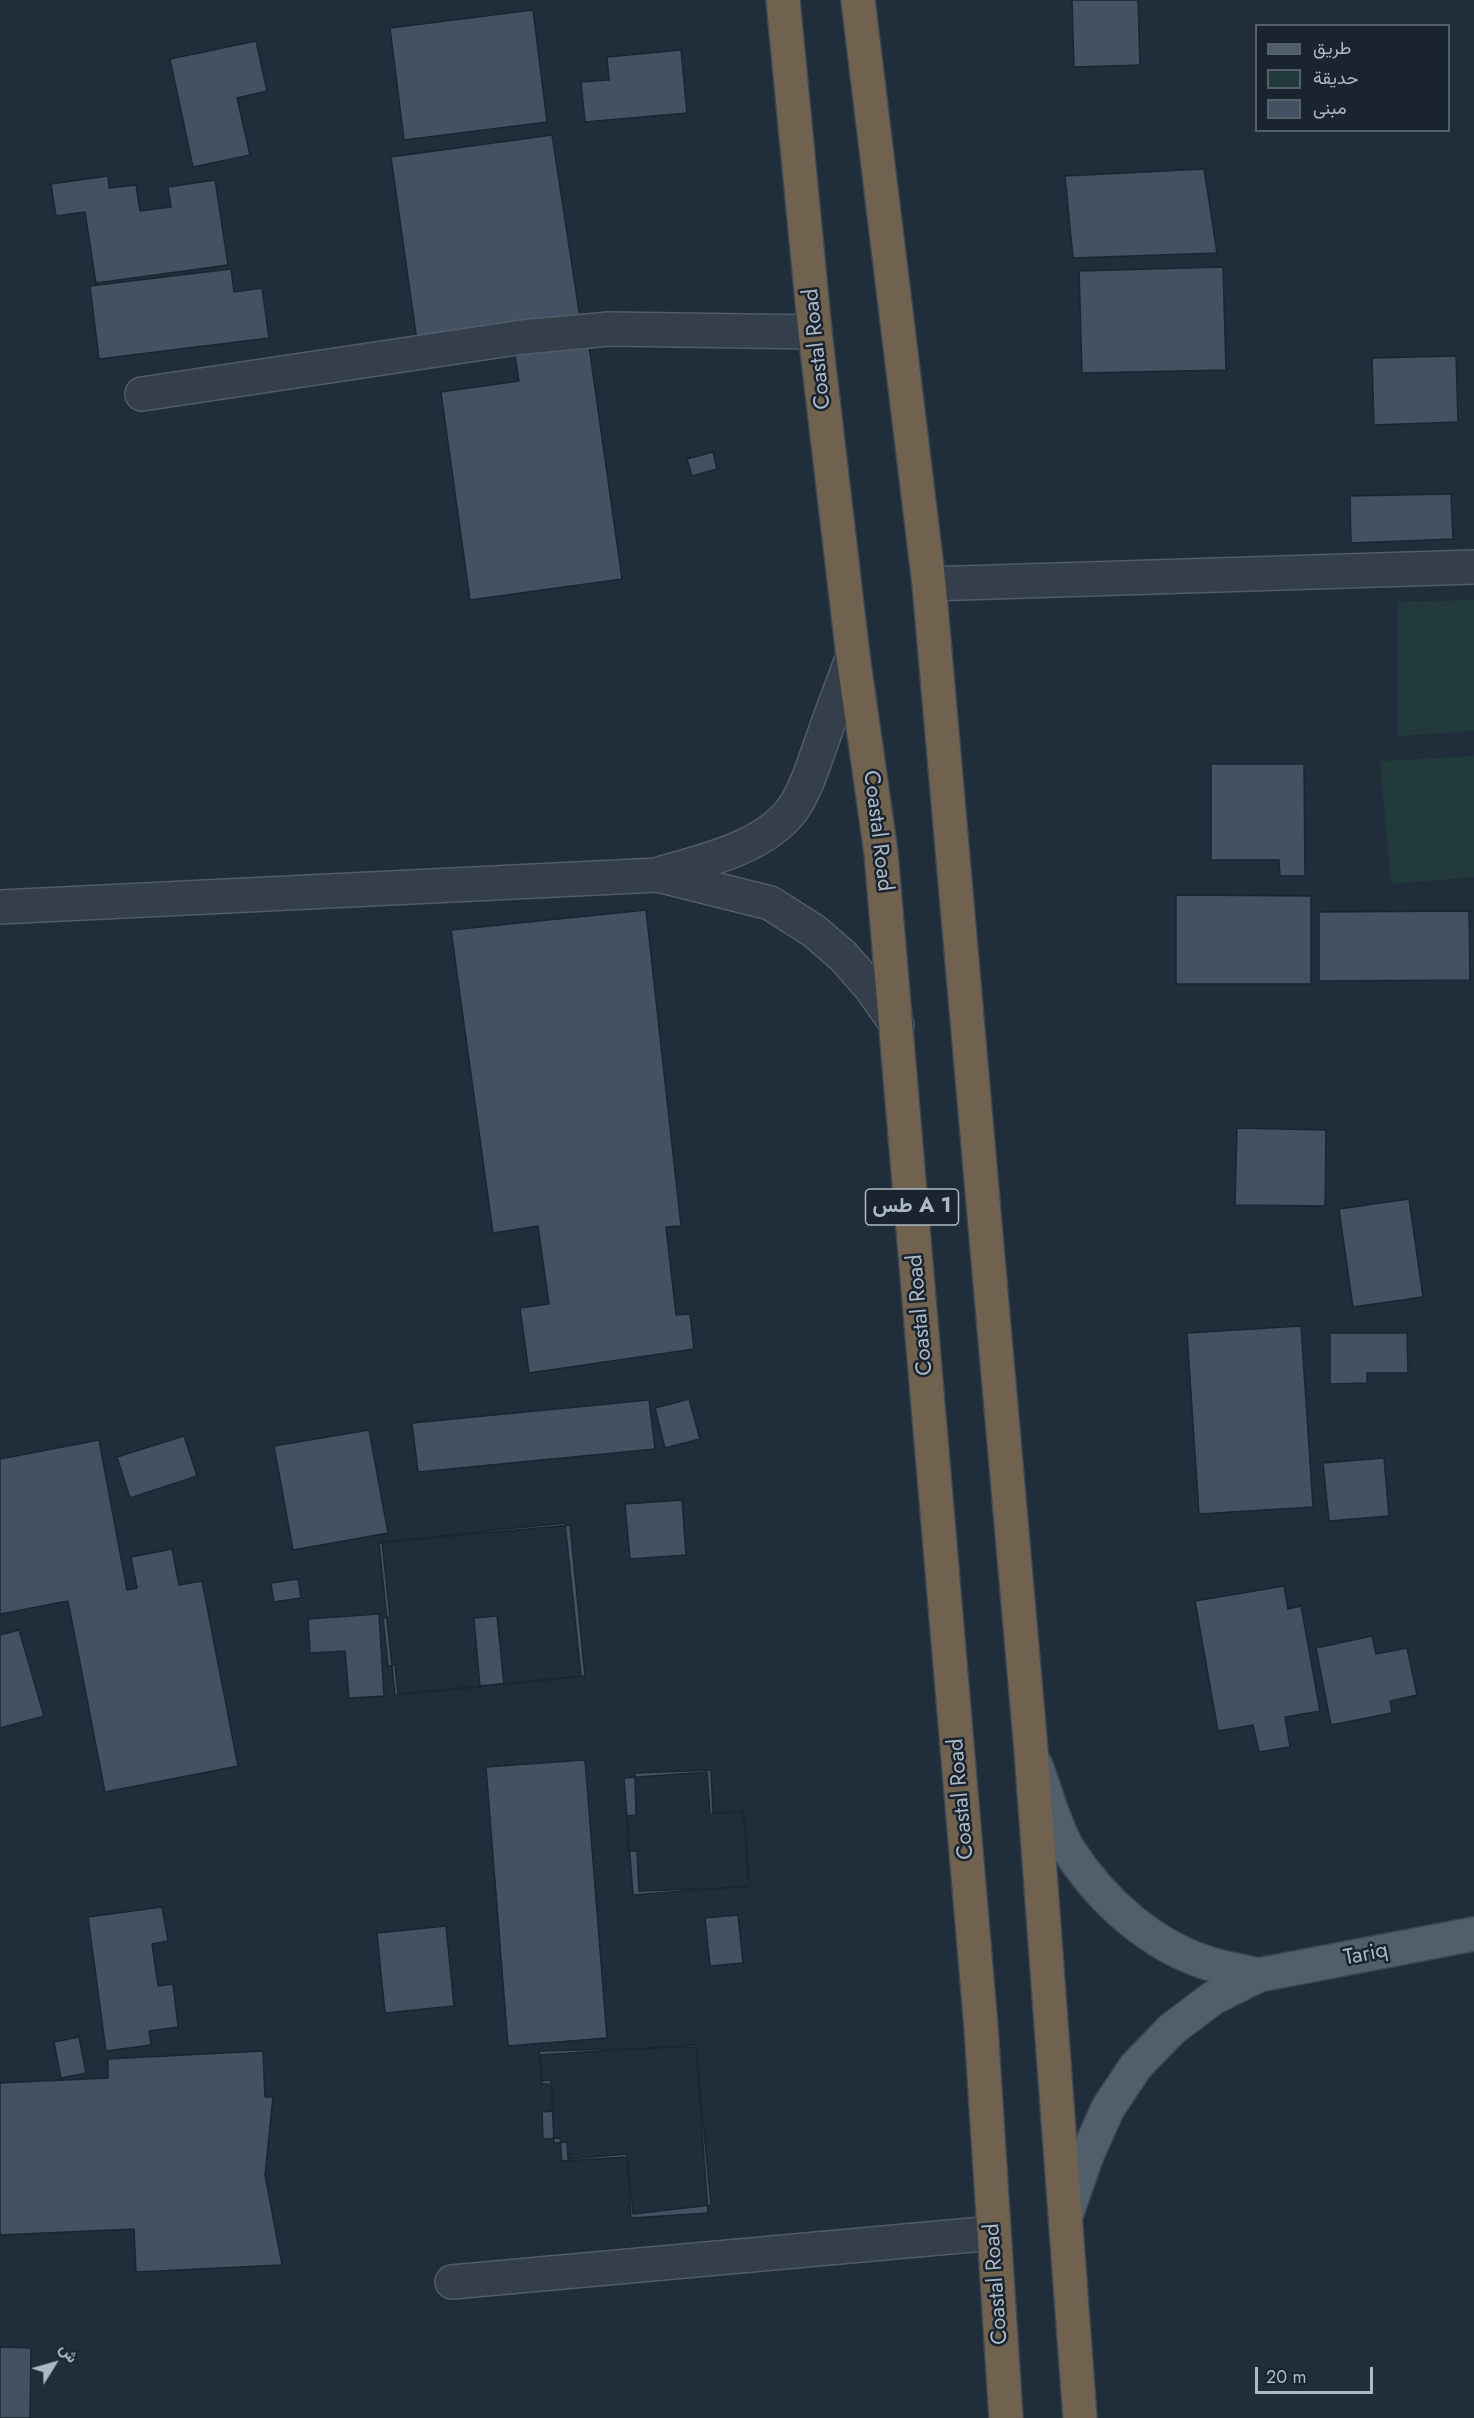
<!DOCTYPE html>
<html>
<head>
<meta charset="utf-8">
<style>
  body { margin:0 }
  #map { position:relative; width:1474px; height:2418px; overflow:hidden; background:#202d3a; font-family:Jost,Vazirmatn,sans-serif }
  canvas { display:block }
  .legend { position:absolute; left:1255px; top:24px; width:195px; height:108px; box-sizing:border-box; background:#19242f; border:2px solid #55606c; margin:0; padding:8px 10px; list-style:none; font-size:18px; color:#aeb9c7 }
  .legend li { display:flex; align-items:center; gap:12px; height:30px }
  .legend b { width:30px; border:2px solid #55606c }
  .north { position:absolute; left:24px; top:2334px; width:60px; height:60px; -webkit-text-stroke:4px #19242f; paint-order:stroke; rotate:53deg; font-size:16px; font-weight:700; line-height:24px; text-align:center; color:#aeb9c7 }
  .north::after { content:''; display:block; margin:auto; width:21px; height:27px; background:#aeb9c7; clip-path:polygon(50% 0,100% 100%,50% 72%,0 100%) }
  .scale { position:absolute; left:1255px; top:2367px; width:118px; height:27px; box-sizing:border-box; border:3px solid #aeb9c7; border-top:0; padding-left:8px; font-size:18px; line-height:21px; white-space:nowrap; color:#aeb9c7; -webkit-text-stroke:4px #19242f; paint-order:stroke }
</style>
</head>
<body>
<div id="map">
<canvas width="1474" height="2418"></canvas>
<ul class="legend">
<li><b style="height:8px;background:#515e6b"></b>طريق</li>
<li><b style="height:16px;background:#223a3b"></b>حديقة</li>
<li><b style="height:16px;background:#435262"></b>مبنى</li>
</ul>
<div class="north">ش</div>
<div class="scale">20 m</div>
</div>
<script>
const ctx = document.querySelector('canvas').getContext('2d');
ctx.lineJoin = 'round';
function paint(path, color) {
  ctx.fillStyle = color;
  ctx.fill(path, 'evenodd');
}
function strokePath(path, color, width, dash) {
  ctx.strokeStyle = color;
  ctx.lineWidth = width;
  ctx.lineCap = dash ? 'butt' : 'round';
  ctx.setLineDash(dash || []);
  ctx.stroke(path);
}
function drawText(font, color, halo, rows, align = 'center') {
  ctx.font = font + ' Jost,Vazirmatn,sans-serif';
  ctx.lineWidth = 5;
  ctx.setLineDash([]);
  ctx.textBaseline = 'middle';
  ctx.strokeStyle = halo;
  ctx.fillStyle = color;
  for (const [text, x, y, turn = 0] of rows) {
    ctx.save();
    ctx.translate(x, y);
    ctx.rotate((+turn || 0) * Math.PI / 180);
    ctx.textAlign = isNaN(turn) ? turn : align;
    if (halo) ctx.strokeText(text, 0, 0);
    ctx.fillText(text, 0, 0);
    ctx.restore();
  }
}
paint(new Path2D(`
  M1474 600V731L1398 736V602Z
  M1474 756V877L1391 884 1380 761Z`), '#223a3b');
const building = new Path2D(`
  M1072 0H1138L1140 65 1074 67Z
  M533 10 547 122 404 140 390 28Z
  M256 41 267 91 237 98 250 155 193 167 170 59Z
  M681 50 687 113 585 122 581 82 609 80 607 57Z
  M552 135 580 318 417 341 391 157Z
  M1204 169 1217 253 1073 258 1065 176Z
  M108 176 109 188 136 185 140 211 171 207 168 187 215 180 228 265 96 283 85 212 56 216 51 184Z
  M1223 267 1226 370 1082 373 1079 271Z
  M231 269 234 292 262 288 269 338 99 359 90 286Z
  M588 339 622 579 470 600 441 392 519 381 514 349Z
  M1456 356 1458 422 1374 425 1372 358Z
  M713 452 717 469 692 476 687 459Z
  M1451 494 1453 539 1351 543 1350 496Z
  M1211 764H1304L1305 876H1280L1279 860H1211Z
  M1176 895 1311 896V984H1176Z
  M646 910 681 1226 666 1227 676 1315 690 1314 694 1349 529 1373 520 1308 549 1304 538 1226 493 1233 451 930Z
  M1469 911 1470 980 1319 981V912Z
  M1237 1128 1326 1130 1325 1206 1235 1205Z
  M1409 1199 1423 1297 1353 1307 1339 1209Z
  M1301 1326 1313 1507 1199 1514 1187 1333Z
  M1330 1333H1407L1408 1373H1367V1383L1330 1384Z
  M689 1399 700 1439 665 1448 655 1408Z
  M649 1400 655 1449 418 1472 412 1423Z
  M369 1430 388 1533 293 1550 274 1446Z
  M184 1436 197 1476 130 1498 117 1457Z
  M99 1440 127 1590 137 1588 131 1557 172 1549 179 1585 202 1581 238 1766 105 1792 68 1601 0 1614V1459Z
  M1384 1458 1389 1516 1329 1521 1323 1463Z
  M682 1500 686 1555 630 1559 625 1504Z
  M565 1523 581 1676 398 1694 395 1665 388 1666 383 1618 390 1617 382 1542Z
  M570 1525 585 1676 504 1685 497 1616 474 1618 480 1687 395 1695 379 1543Z
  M298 1579 301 1598 274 1602 271 1583Z
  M1284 1586 1288 1609 1301 1606 1320 1711 1285 1717 1290 1747 1259 1752 1253 1725 1218 1731 1195 1601Z
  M379 1614 384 1696 349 1698 345 1651 310 1653 308 1619Z
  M19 1630 44 1716 0 1728V1635Z
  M1372 1636 1376 1654 1407 1648 1417 1695 1390 1701 1392 1713 1331 1725 1316 1648Z
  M585 1760 607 2038 508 2046 486 1767Z
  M711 1770 713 1813 745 1812 748 1887 639 1891 637 1851H628L627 1816 636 1815 635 1773Z
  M707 1772 710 1814 743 1811 750 1886 633 1895 624 1778Z
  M162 1907 168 1941 152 1944 158 1986 173 1984 178 2027 149 2031 151 2045 106 2051 88 1917Z
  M738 1915 743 1963 710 1966 705 1918Z
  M446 1926 454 2006 385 2013 377 1933Z
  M79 2037 86 2073 61 2078 54 2042Z
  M696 2045 708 2213 631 2218 627 2157 562 2161 560 2138 543 2139 542 2112 554 2111 552 2084H542L540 2055Z
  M696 2047 711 2205 633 2214 627 2154 568 2159 567 2142 554 2143 551 2080 542 2081 539 2051Z
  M263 2051 265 2097H273L265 2175 282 2265 136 2272 134 2229 0 2235V2083L108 2078V2059Z
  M0 2347 31 2348 30 2418H0Z`);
paint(building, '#435262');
strokePath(building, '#1b2631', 1.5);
const minor = new Path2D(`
  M142 394 523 337 609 329 815 332
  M929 584 1474 567
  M662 873C705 861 764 847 792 810 806 791 815 760 823 738 832 711 843 684 853 656
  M0 907 658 875 770 903 814 931 843 956 871 988 897 1025
  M452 2282 994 2233`);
const major = new Path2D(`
  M1036 1766C1045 1789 1055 1827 1067 1847 1100 1900 1153 1948 1214 1965 1229 1969 1244 1972 1259 1975
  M1066 2215 1087 2155 1108 2108 1136 2066 1172 2029 1213 1998 1259 1975 1474 1934`);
const highway = new Path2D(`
  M783 0 815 332 853 656 881 853 981 2027 1006 2418
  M858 0 929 584 1031 1750 1080 2418`);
strokePath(minor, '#515c68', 36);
strokePath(major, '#3d4854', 36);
strokePath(highway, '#3e4955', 36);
strokePath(minor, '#343f4b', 33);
strokePath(major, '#515e6b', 33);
strokePath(highway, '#716250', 33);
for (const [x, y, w] of [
  [912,1207,93]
]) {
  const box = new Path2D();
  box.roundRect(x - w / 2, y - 18, w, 36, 4.5);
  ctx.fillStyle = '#19242f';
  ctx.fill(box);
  strokePath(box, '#aeb9c7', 1.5);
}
drawText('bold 21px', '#aeb9c7', null, [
  ["طس A 1",912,1207]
]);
drawText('22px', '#aeb9c7', '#19242f', [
  ["Coastal Road",818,349,-96],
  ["Coastal Road",877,831,83],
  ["Coastal Road",921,1315,-95],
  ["Coastal Road",962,1799,-95],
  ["Tariq",1366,1955,-11],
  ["Coastal Road",997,2284,-94]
]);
</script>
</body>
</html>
